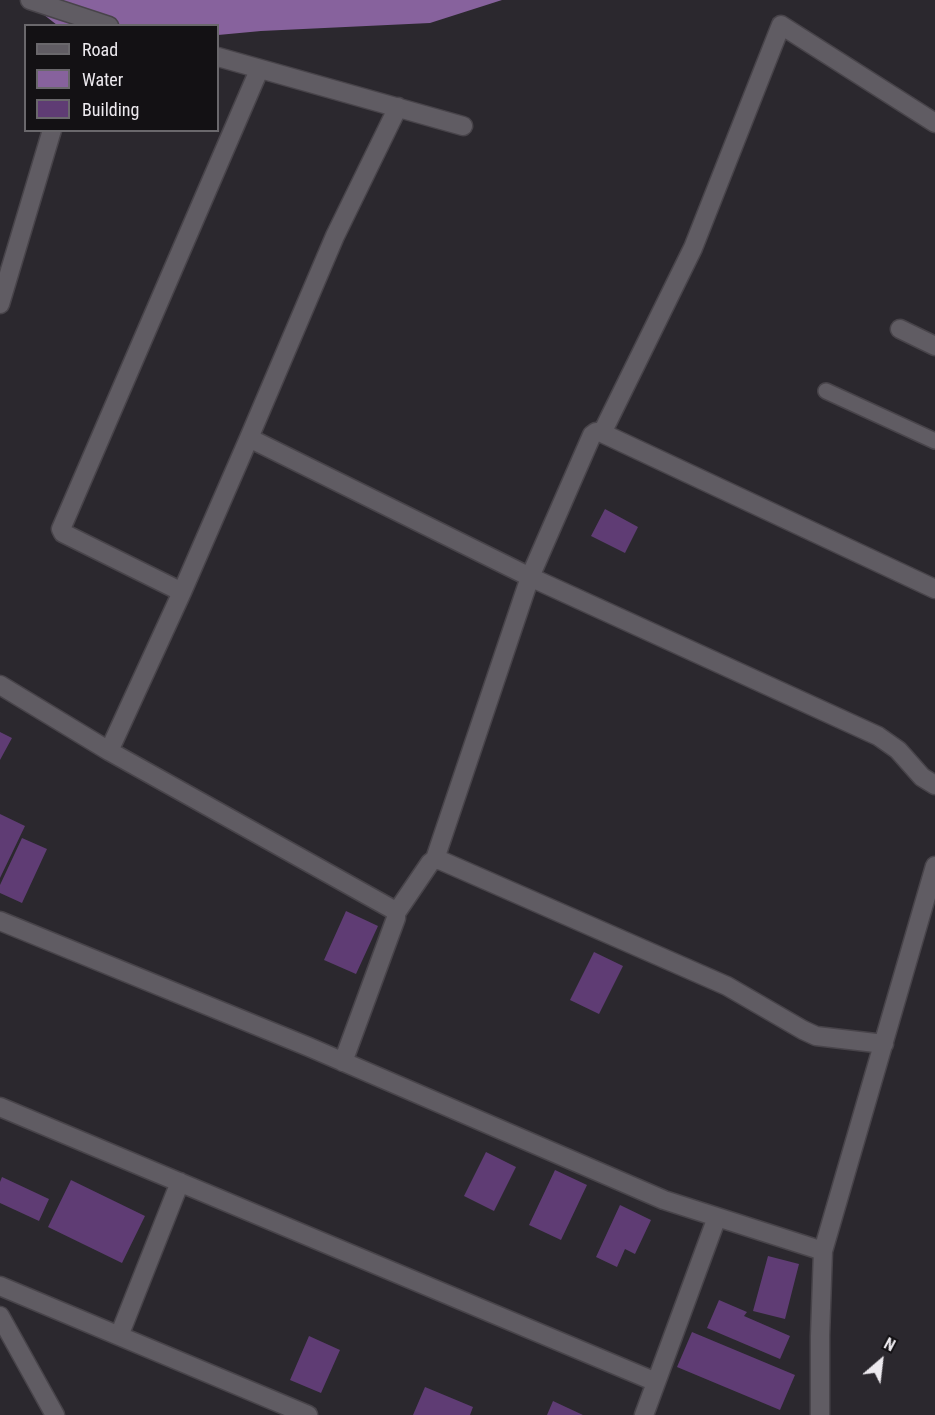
<!DOCTYPE html>
<html>
<head>
<meta charset="utf-8">
<style>
  body { margin:0 }
  #map { position:relative; width:935px; height:1415px; overflow:hidden; background:#2b282e; font-family:"Roboto Condensed",sans-serif }
  canvas { display:block }
  .legend { position:absolute; left:24px; top:24px; width:195px; height:108px; box-sizing:border-box; background:#131114; border:2px solid #6a686c; margin:0; padding:8px 10px; list-style:none; font-size:18px; color:#edeaef }
  .legend li { display:flex; align-items:center; gap:12px; height:30px }
  .legend b { width:30px; border:2px solid #6a686c }
  .north { position:absolute; left:851px; top:1331px; width:60px; height:60px; -webkit-text-stroke:4px #131114; paint-order:stroke; rotate:28deg; font-size:16px; font-weight:700; line-height:24px; text-align:center; color:#edeaef }
  .north::after { content:''; display:block; margin:auto; width:21px; height:27px; background:#edeaef; clip-path:polygon(50% 0,100% 100%,50% 72%,0 100%) }
</style>
</head>
<body>
<div id="map">
<canvas width="935" height="1415"></canvas>
<ul class="legend">
<li><b style="height:8px;background:#605c63"></b>Road</li>
<li><b style="height:16px;background:#87629d"></b>Water</li>
<li><b style="height:16px;background:#5f3c74"></b>Building</li>
</ul>
<div class="north">N</div>
</div>
<script>
const ctx = document.querySelector('canvas').getContext('2d');
ctx.lineJoin = 'round';
function paint(path, color) {
  ctx.fillStyle = color;
  ctx.fill(path, 'evenodd');
}
function strokePath(path, color, width, dash) {
  ctx.strokeStyle = color;
  ctx.lineWidth = width;
  ctx.lineCap = dash ? 'butt' : 'round';
  ctx.setLineDash(dash || []);
  ctx.stroke(path);
}
paint(new Path2D(`
  M25 0H502L430 23 261 31 218 35V26L57 25Z`), '#87629d');
paint(new Path2D(`
  M605 509 638 527 625 553 591 536Z
  M0 732 12 738 0 760Z
  M0 814 25 826 0 878Z
  M22 838 47 849 22 903 0 893V885Z
  M346 911 378 926 356 974 324 960Z
  M594 952 623 966 599 1014 570 1000Z
  M486 1152 516 1167 494 1211 464 1196Z
  M555 1170 587 1185 561 1240 529 1225Z
  M2 1177 49 1199 39 1221 0 1203V1182Z
  M71 1180 145 1216 122 1263 48 1227Z
  M620 1205 651 1220 635 1254 625 1249 617 1267 596 1257Z
  M768 1256 799 1264 785 1319 753 1311Z
  M719 1300 747 1312 744 1316 790 1336 780 1359 707 1328Z
  M692 1332 795 1375 780 1410 677 1367Z
  M309 1336 340 1350 321 1393 290 1380Z
  M425 1387 473 1407 470 1415H413Z
  M553 1401 583 1415H547Z`), '#5f3c74');
const lane = new Path2D(`
  M826 391 935 441`);
const street = new Path2D(`
  M30 0 109 26
  M218 57 463 126
  M0 304 52 130
  M900 329 935 346
  M602 433 693 248 781 25 935 123
  M249 438 530 577 878 736 898 750 922 777 935 785
  M182 592 63 533 61 529 259 70
  M0 685 109 751 392 909 396 913V918L343 1062
  M109 751 182 592 249 438 335 236 398 107
  M435 859 530 577 592 435 596 432 602 433 935 589
  M396 913 430 863 435 859 442 861 727 986 803 1030 816 1036 884 1044
  M0 921 309 1047 664 1200 823 1251
  M0 1107 656 1382
  M0 1286 308 1415
  M0 1316 55 1415
  M119 1336 180 1182
  M644 1415 717 1217
  M820 1415V1336L823 1251 935 866`);
strokePath(lane, '#48444a', 18);
strokePath(street, '#48444a', 21);
strokePath(lane, '#605c63', 15);
strokePath(street, '#605c63', 18);
</script>
</body>
</html>
